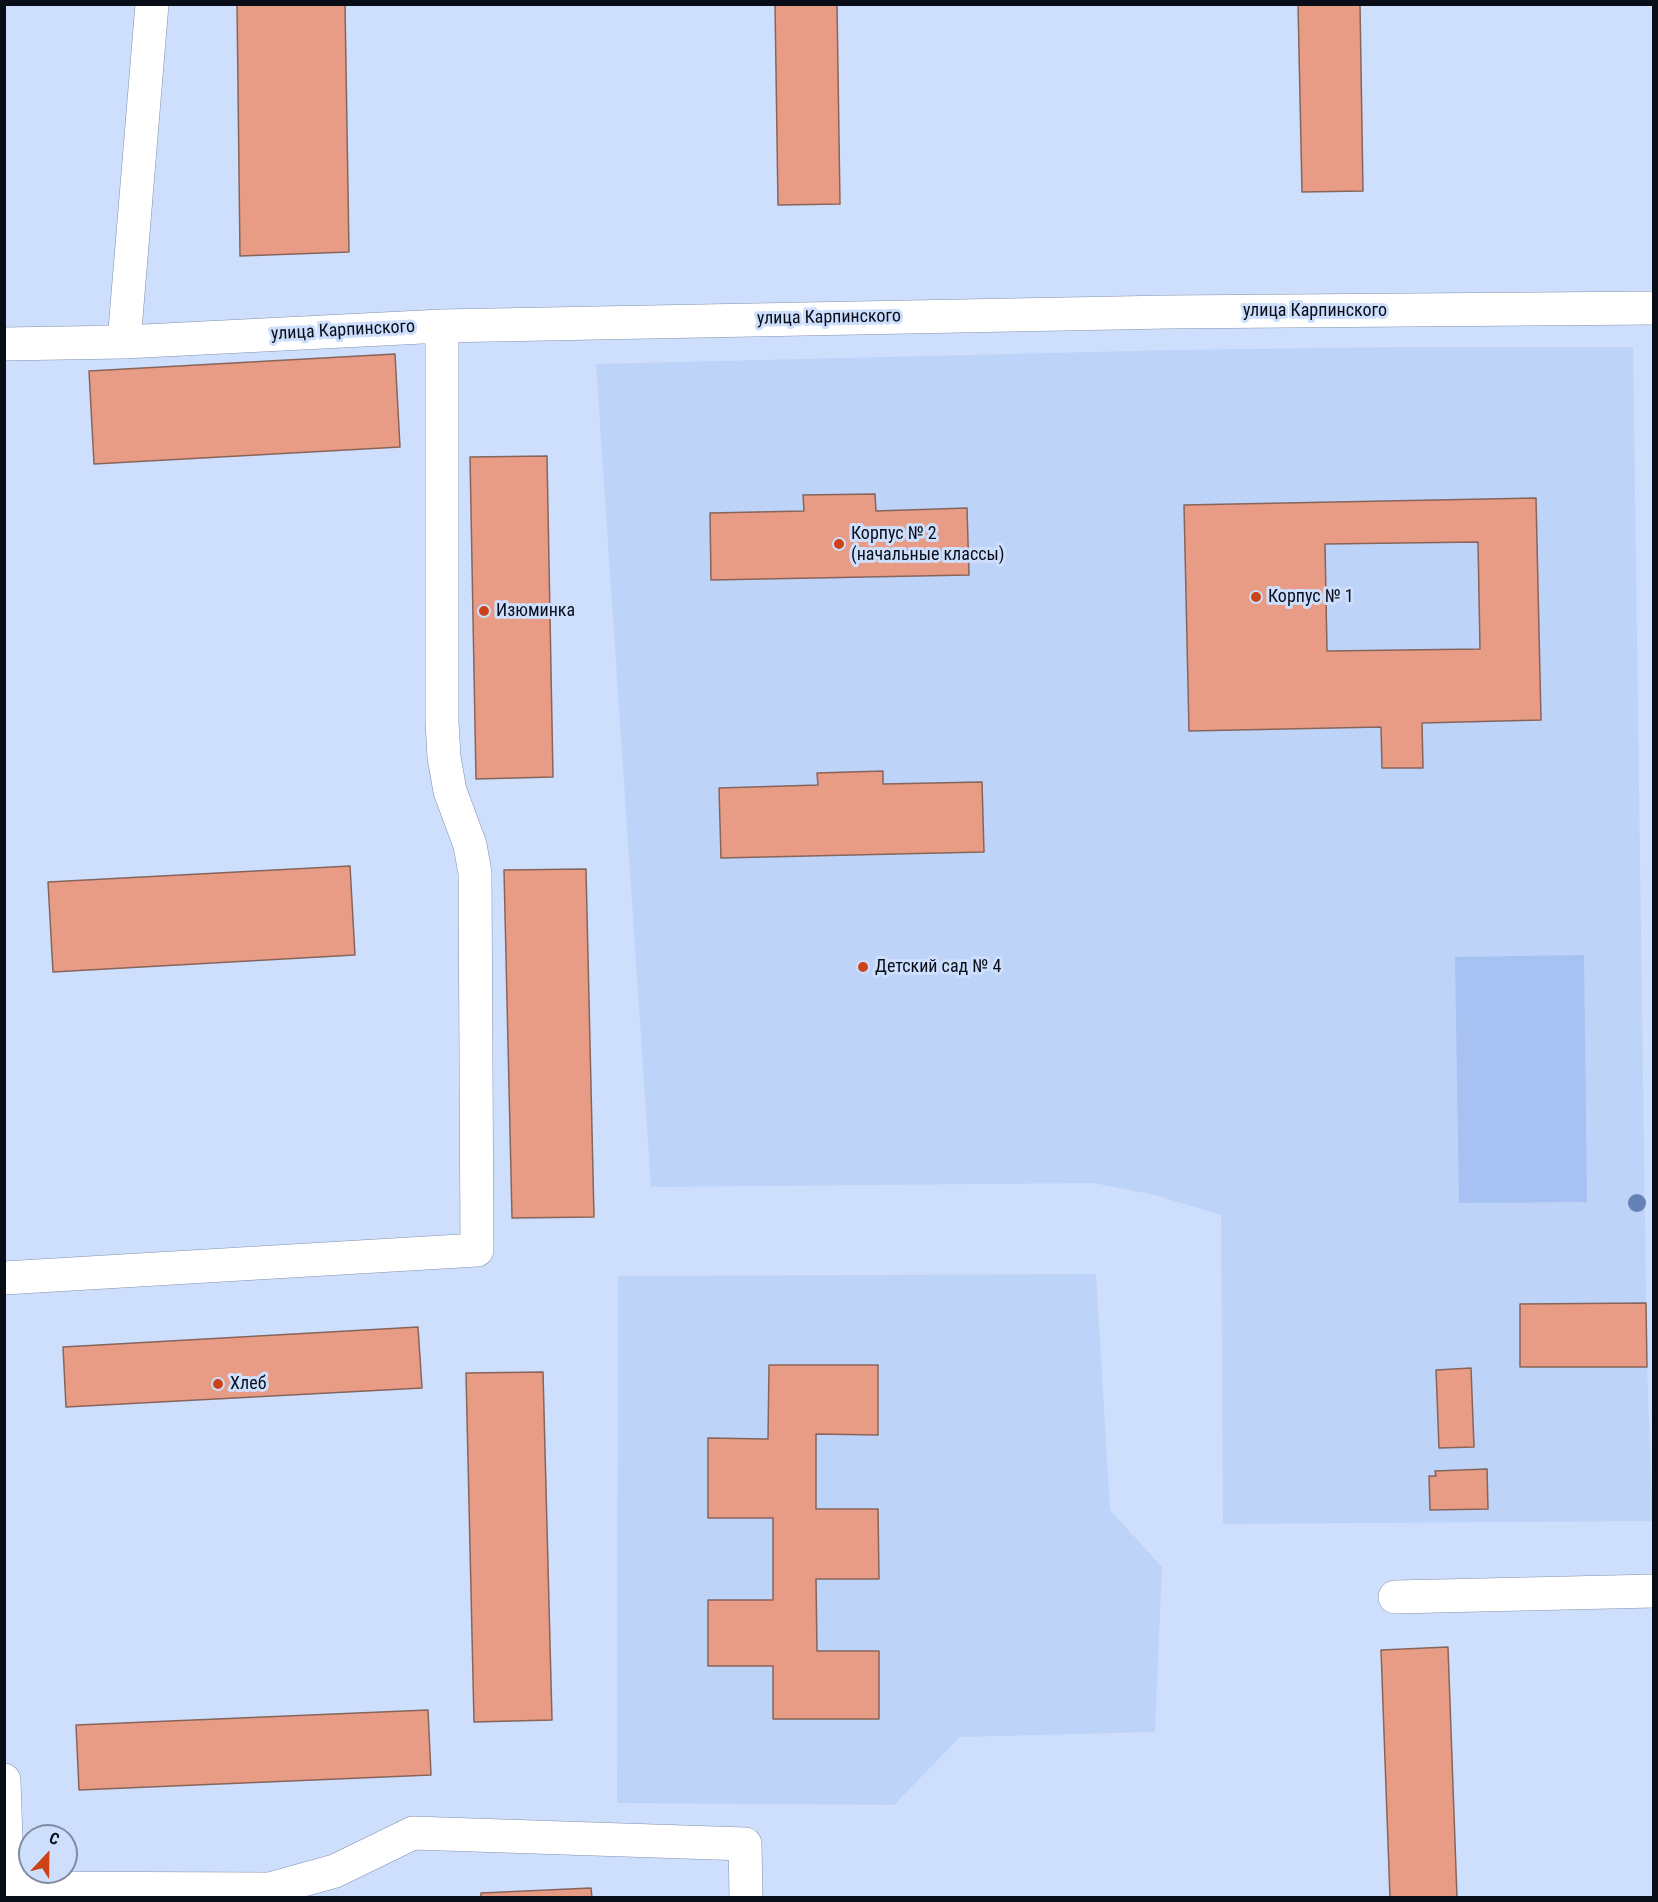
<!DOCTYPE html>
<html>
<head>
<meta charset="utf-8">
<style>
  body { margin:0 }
  #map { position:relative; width:1658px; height:1902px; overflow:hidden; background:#cedffe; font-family:"Roboto Condensed",sans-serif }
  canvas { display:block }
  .frame { position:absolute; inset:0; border:6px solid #080d17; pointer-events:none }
  .north { position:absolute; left:18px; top:1824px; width:60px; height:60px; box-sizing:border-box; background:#cedffe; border:2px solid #7f8ba2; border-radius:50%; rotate:22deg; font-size:16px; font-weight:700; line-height:24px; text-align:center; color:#080d17 }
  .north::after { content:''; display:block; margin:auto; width:21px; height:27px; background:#cb4316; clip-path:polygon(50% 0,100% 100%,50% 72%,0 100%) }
</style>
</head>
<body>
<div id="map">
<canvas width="1658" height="1902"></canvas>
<div class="frame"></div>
<div class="north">С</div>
</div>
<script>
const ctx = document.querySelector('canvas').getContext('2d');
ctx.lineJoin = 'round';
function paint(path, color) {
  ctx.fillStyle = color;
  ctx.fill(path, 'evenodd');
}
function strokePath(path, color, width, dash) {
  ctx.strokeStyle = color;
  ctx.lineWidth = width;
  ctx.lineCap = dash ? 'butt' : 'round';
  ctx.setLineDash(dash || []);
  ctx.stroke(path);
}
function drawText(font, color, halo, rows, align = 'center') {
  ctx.font = font + ' "Roboto Condensed",sans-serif';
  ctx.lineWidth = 6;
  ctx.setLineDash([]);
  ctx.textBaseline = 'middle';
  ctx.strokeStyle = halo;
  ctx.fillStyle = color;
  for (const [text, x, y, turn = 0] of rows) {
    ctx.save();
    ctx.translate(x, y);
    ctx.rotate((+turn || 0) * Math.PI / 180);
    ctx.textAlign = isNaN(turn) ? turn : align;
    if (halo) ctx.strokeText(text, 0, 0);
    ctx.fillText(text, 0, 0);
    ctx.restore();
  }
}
paint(new Path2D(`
  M1399 347H1633L1647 1367 1653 1521 1223 1524 1221 1215 1151 1194 1093 1183 651 1187 596 364 1174 350Z
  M1096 1274 1110 1510 1162 1567 1155 1732 960 1737 894 1805 617 1803 618 1276Z`), '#bed3f8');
paint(new Path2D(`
  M1584 955 1587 1202 1459 1203 1455 957Z`), '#a7c2f2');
const building = new Path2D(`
  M237 4H345L349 252 240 256Z
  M775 4H837L840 204 778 205Z
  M1298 4H1360L1363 191 1302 192Z
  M395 354 400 447 94 464 89 371Z
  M547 456 553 777 476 779 470 457Z
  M875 494 876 511 967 508 969 575 711 580 710 513 804 511 803 495Z
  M1536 498 1541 720 1422 723 1423 768H1382L1381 727 1189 731 1184 505ZM1478 542 1480 649 1327 651 1325 544Z
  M883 771V784L982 782 984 852 721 858 719 788 818 785 817 773Z
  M350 866 355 955 53 972 48 882Z
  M586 869 594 1217 512 1218 504 870Z
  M1646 1303 1647 1367H1520V1304Z
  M418 1327 422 1388 66 1407 63 1347Z
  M769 1365H878V1435L816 1434V1509H878L879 1579H816L817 1651H879V1719H773V1666H708V1600H773V1518H708V1438L768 1439Z
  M1471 1368 1474 1447 1439 1448 1436 1370Z
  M543 1372 552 1720 474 1722 466 1373Z
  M1487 1469 1488 1509 1430 1510 1429 1476H1436L1435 1471Z
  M1448 1647 1457 1898H1390L1381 1650Z
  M428 1710 431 1775 79 1790 76 1725Z
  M591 1888 592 1898H481V1893Z`);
paint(building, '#e89b85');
strokePath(building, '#87655b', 1.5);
const minor = new Path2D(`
  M124 342 152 4
  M4 344 124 342 442 326 1168 312 1654 308
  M4 1278 477 1250 475 873 470 845 450 791 444 757 442 722V326
  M1395 1597 1654 1591
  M4 1780 8 1898
  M7 1888 270 1889 335 1871 413 1833 745 1844 746 1898`);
strokePath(minor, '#8090ac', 34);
strokePath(minor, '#fff', 33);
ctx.fillStyle = '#6681b6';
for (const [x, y] of [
  [1637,1203]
]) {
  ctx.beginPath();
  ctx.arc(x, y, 9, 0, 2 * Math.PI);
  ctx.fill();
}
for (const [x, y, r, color] of [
  [839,544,6,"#cb4316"],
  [1256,597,6,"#cb4316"],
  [484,611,6,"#cb4316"],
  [863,967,6,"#cb4316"],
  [218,1384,6,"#cb4316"]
]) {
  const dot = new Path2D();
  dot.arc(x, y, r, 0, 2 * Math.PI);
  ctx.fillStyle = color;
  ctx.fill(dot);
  strokePath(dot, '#cedffe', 2);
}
drawText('18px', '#080d17', '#cedffe', [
  ["улица Карпинского",1315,311],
  ["улица Карпинского",829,318,-1],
  ["улица Карпинского",343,331,-3]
]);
drawText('18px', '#080d17', '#cedffe', [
  ["Корпус № 2",851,534],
  ["(начальные классы)",851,555],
  ["Корпус № 1",1268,597],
  ["Изюминка",496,611],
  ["Детский сад № 4",875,967],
  ["Хлеб",230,1384]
], 'left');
</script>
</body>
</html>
